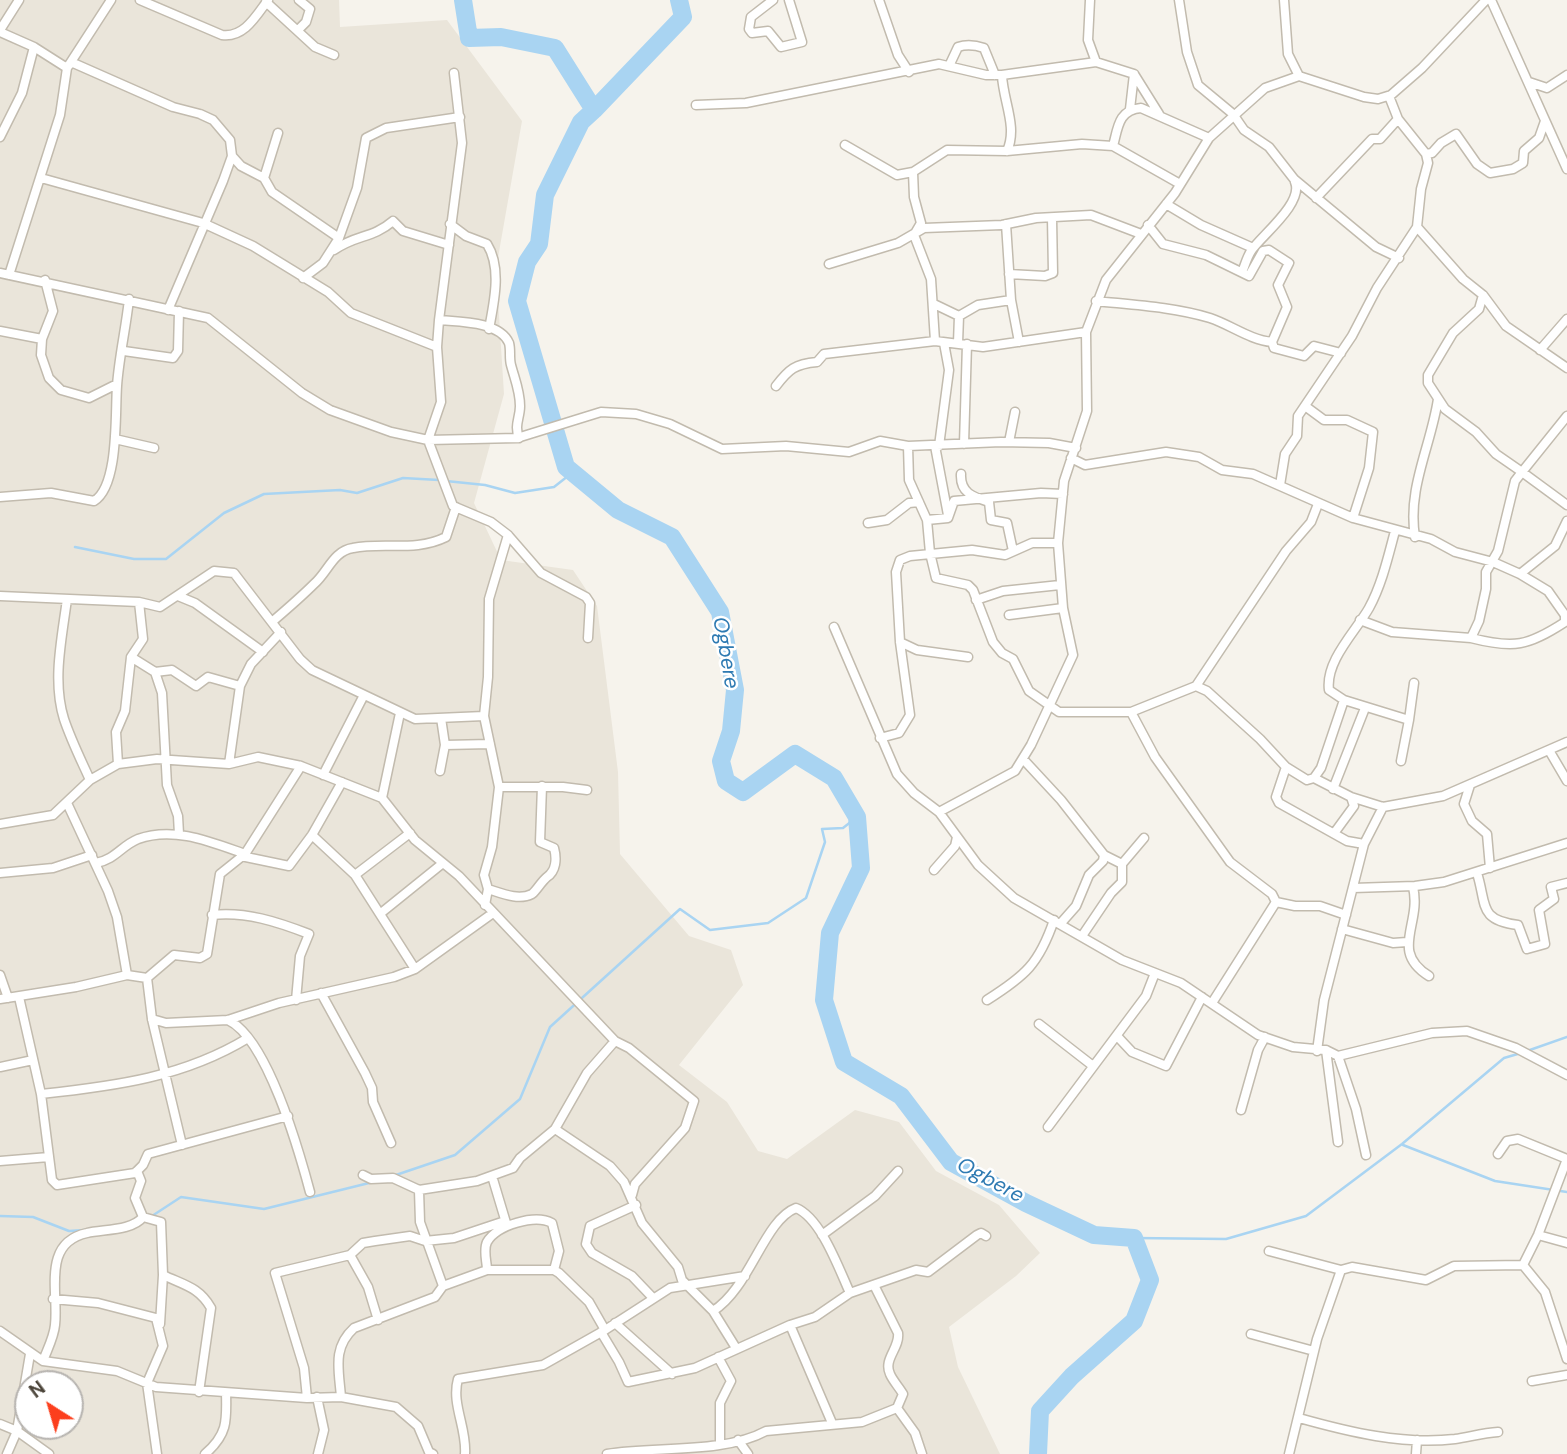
<!DOCTYPE html>
<html>
<head>
<meta charset="utf-8">
<style>
  body { margin:0 }
  #map { position:relative; width:1567px; height:1454px; overflow:hidden; background:#f6f3ec; font-family:"DM Sans",sans-serif }
  canvas { display:block }
  .north { position:absolute; left:14px; top:1370px; width:70px; height:70px; box-sizing:border-box; background:#fff; border:2px solid #b7b4b0; border-radius:50%; rotate:323deg; font-size:19px; font-weight:700; line-height:28px; text-align:center; color:#4b4439 }
  .north::after { content:''; display:block; margin:auto; width:24px; height:32px; background:#fc3f1d; clip-path:polygon(50% 0,100% 100%,50% 72%,0 100%) }
</style>
</head>
<body>
<div id="map">
<canvas width="1567" height="1454"></canvas>
<div class="north">N</div>
</div>
<script>
const ctx = document.querySelector('canvas').getContext('2d');
ctx.lineJoin = 'round';
function paint(path, color) {
  ctx.fillStyle = color;
  ctx.fill(path, 'evenodd');
}
function strokePath(path, color, width, dash) {
  ctx.strokeStyle = color;
  ctx.lineWidth = width;
  ctx.lineCap = dash ? 'butt' : 'round';
  ctx.setLineDash(dash || []);
  ctx.stroke(path);
}
function drawText(font, color, halo, rows, align = 'center') {
  ctx.font = font + ' "DM Sans",sans-serif';
  ctx.lineWidth = 5;
  ctx.setLineDash([]);
  ctx.textBaseline = 'middle';
  ctx.strokeStyle = halo;
  ctx.fillStyle = color;
  for (const [text, x, y, turn = 0] of rows) {
    ctx.save();
    ctx.translate(x, y);
    ctx.rotate((+turn || 0) * Math.PI / 180);
    ctx.textAlign = isNaN(turn) ? turn : align;
    if (halo) ctx.strokeText(text, 0, 0);
    ctx.fillText(text, 0, 0);
    ctx.restore();
  }
}
paint(new Path2D(`
  M0 0H339L340 27 447 20 522 121 496 269 504 394 474 503 501 560 573 570 597 606 618 772 620 854 689 936 731 950 743 985 679 1065 727 1102 758 1151 787 1159 855 1110 899 1122 936 1171 999 1205 1040 1253 1016 1276 949 1327 958 1367 1000 1454H0ZM28 1384H70V1426H28Z`), '#eae5da');
strokePath(new Path2D(`
  M446 481 485 485 515 493 554 487 568 476 566 467
  M75 547 134 559H166L224 513 264 494 340 490 357 493 403 478 439 480
  M1527 1051 1567 1037
  M1403 1145 1495 1181 1567 1192
  M393 1176 455 1155 520 1099 550 1027 680 909 710 930 768 923 806 898 825 842 822 829 843 828 857 817
  M0 1216 33 1217 69 1231 85 1230
  M152 1216 181 1197 264 1209 373 1182
  M1134 1238 1226 1239 1306 1216 1402 1144 1504 1058 1521 1053`), '#a9d4f2', 2.5);
strokePath(new Path2D(`
  M463 0 469 38 501 37 555 48 594 110 581 122 545 195 539 244 527 262 517 301 566 467 618 510 672 537 720 612 735 690 731 731 721 761 726 781 743 792 795 754 834 778 857 817 861 868 830 933 824 1000 844 1062 901 1096 951 1162 1026 1203 1094 1235 1134 1238 1150 1280 1134 1321 1072 1376 1040 1411 1038 1454
  M594 110 683 17 679 0`), '#a9d4f2', 18);
const minor = new Path2D(`
  M140 0 222 35C244 38 256 16 268 0
  M773 0 751 17 749 29 752 33 768 31 781 47 802 42 789 0
  M879 0 898 55 909 72
  M1090 0 1088 40 1096 62
  M1179 0 1187 52 1198 85 1233 114 1244 130 1269 147 1294 179 1376 247 1399 258
  M1284 0 1288 54 1299 76
  M1486 0 1422 68 1391 95 1378 99 1364 97 1299 76 1265 88 1209 138 1175 193 1106 280 1086 332 1087 411 1064 481 1058 543 1063 608 1073 655 1031 745 1015 771 939 812 978 865 1014 898 1122 960 1181 983 1258 1035 1293 1047 1326 1050 1338 1056 1432 1033 1467 1031 1516 1048 1567 1075
  M1491 0 1567 169
  M266 2 315 47 334 55
  M0 30 19 0
  M298 30 306 22 310 9 299 0
  M0 32 34 47 67 68
  M71 62 173 107 200 114 213 120 230 140 232 156 223 181 168 310
  M950 64 958 47C967 44 975 45 984 48L995 75
  M454 73 462 143 439 320 437 347 441 402 428 440 453 506 491 522 508 535 541 573 586 597 590 603 588 638
  M1002 75C1003 101 1018 127 1007 151
  M1529 82 1547 88 1567 75
  M696 105 746 103 939 64 986 75H1002L1096 62 1134 74 1159 114
  M1130 109 1134 74
  M0 137 22 93 34 47
  M845 145 897 175 913 172 947 150 1007 151 1082 144 1113 146 1180 184
  M1113 146C1118 128 1118 110 1141 108L1209 138
  M1426 154 1432 153 1441 143 1456 134 1477 164 1490 173 1513 169 1523 163 1524 151 1539 138 1545 121
  M232 156 241 166 264 178 272 192 339 238
  M913 172 914 197 921 223 914 235 931 279 935 341
  M41 178 203 223 253 246 328 292 351 313 437 347
  M264 178 278 133
  M1316 198 1372 139H1380L1398 119
  M1166 204 1201 225 1253 248
  M450 224 466 236 487 244C502 268 494 302 489 329
  M1006 224 1011 300 1019 342
  M1148 225 1163 244 1206 255 1249 276 1263 251 1269 250 1289 263 1278 285 1287 307 1272 342
  M1417 227 1463 279 1483 295 1506 326 1567 368
  M334 250C357 234 372 239 393 221L403 231 449 245
  M829 264 898 243 924 228 1002 225 1036 218 1091 215 1141 234
  M1242 272C1245 265 1247 257 1251 251 1261 236 1304 203 1295 182
  M0 273 208 318 302 393 330 410 391 432 428 440 517 438 601 412 636 414 670 424 722 449 786 446 849 452 880 441 908 446 1001 442 1049 443 1076 448
  M1009 274 1045 276 1053 273 1052 218
  M9 275 60 115 67 68 111 0
  M303 278 323 263 339 238 357 188 366 138 386 128 460 117
  M45 280 53 311 42 339 41 355 49 378 61 390 89 398 117 384
  M1483 295 1479 309 1453 333 1428 375V383L1445 409 1476 432 1496 454 1522 472 1567 416
  M1096 301C1134 305 1173 307 1210 318 1231 325 1250 340 1272 342L1274 348 1304 356 1314 346 1341 353
  M934 304 959 316 978 305 1011 300
  M439 320C459 322 499 321 509 343 511 350 509 358 511 365 515 380 520 391 520 406 520 418 514 425 519 438
  M0 331 42 339
  M958 343 959 316
  M1540 350 1567 319
  M124 351 173 358 178 351 179 311
  M776 386C789 369 795 364 817 362L824 354 935 341 983 347 1086 332
  M1305 406 1324 420H1347L1373 432 1369 468 1353 518
  M115 439 154 448
  M1009 442 1015 412
  M964 444 967 344
  M908 446 909 480 927 520 930 553 936 578 968 585 973 590 993 642 1002 653 1013 659 1029 691 1059 712H1131L1196 686 1286 551 1311 522 1318 504
  M935 446 948 515
  M939 446 949 370 944 343
  M1071 458 1085 465 1166 452 1199 457 1222 470 1253 474 1353 518 1431 539 1455 552 1493 562 1520 574 1548 591 1567 618
  M961 474C960 493 973 497 989 502L991 520 1007 523 1013 551
  M1280 485 1285 454 1297 436 1298 416 1352 336 1377 288 1417 227 1421 189 1428 163 1426 154 1398 119 1389 96
  M0 497 51 493 94 501C119 486 115 414 117 386 119 357 126 328 129 299
  M927 520 948 518 954 501 1041 493 1063 494
  M868 523 887 520 909 503 919 502
  M1395 531C1388 557 1382 584 1369 608 1356 631 1325 661 1329 690L1344 700 1409 720 1401 761
  M1415 537C1407 488 1431 446 1438 399
  M1520 574 1555 546 1567 521
  M0 596 139 602 160 607 214 571 234 573 300 659 312 670 415 719 484 716
  M178 596 195 603 263 652
  M67 599C62 638 52 681 64 719 71 740 81 760 90 780
  M976 600 1003 591 1060 585
  M1009 615 1063 608
  M1360 620 1392 632 1471 638 1479 621 1486 589V572L1498 551 1515 481 1522 472 1567 505
  M273 621C287 609 301 597 314 584 328 572 333 551 353 548 383 542 416 552 446 537L456 507
  M834 627 897 774 914 793 939 812
  M1471 638C1514 649 1528 646 1565 622V616
  M900 642 917 650 968 657
  M131 657 155 672 162 693 167 785 178 816 179 834
  M155 672 172 670 196 686 208 677 240 686
  M1196 686 1207 691 1260 739 1286 767 1307 780 1314 778 1351 797 1383 807 1443 796 1567 742
  M1131 712 1155 757 1230 862 1272 894 1276 902 1295 906H1320L1346 915
  M1409 720 1414 683
  M880 738 899 733 910 715 900 642 896 572 900 560 910 556 972 550 1005 555 1032 543H1058
  M445 745 490 744
  M1550 752 1567 781
  M1023 759 1061 800 1104 855 1122 864
  M118 764 116 732 125 711 131 657 143 639 139 602
  M229 764 240 686 251 664 281 632
  M1286 767 1276 797 1279 803 1347 841 1364 844
  M440 771 445 745 441 718
  M323 775 364 695
  M1314 778 1321 768 1344 700
  M1470 785 1464 804 1472 821 1487 834 1490 868
  M499 787H563L587 790
  M1333 789 1365 708
  M382 798 400 713
  M67 803 108 891 117 917 127 975
  M0 824 53 815 90 780 118 764 157 759 229 764 258 757 301 766 382 798 415 840 459 876 615 1041 629 1048 694 1101 685 1128 635 1184 632 1195
  M1335 832 1354 806 1351 797
  M312 835 355 875 415 969
  M241 856 289 866 312 835 342 782
  M96 863C116 859 121 846 138 839 174 826 211 842 245 854
  M1122 864 1144 838
  M934 870 955 846 957 837
  M0 873 53 868 92 855
  M1477 873C1487 905 1478 920 1518 925L1527 949 1545 944 1539 910 1554 899 1551 887 1567 883
  M355 875 410 833
  M1413 887C1422 924 1389 951 1429 976
  M1353 888 1415 886 1444 882 1567 843
  M488 889C501 893 518 901 532 894 537 890 541 882 547 877 556 871 557 859 554 848L540 842 542 786
  M485 905 488 889 484 875 492 847 499 787 484 716 488 677 489 599 508 535
  M381 913 443 863
  M212 915C245 911 278 922 309 934L300 956 296 1000
  M1061 923 1076 906 1089 875 1103 861 1104 855
  M1342 929 1393 943 1407 942
  M1082 936 1111 893 1122 882V864
  M0 975 8 998
  M147 978 174 955 200 958 207 954 220 874 245 854 301 766
  M147 978 152 1019 182 1145
  M321 993 365 1073 372 1088 373 1102 391 1143
  M19 997 41 1094 52 1180 57 1185 135 1173 143 1165 148 1154 288 1116
  M0 999 76 987 127 975 147 978
  M987 1000C1025 976 1039 964 1054 920
  M1212 1003 1276 902
  M152 1019 166 1023 228 1020 279 1003 394 977 415 969 493 913
  M228 1020C267 1038 299 1151 310 1192
  M1039 1024 1093 1066
  M1117 1036 1132 1052 1166 1066 1202 997
  M1326 1050 1338 1142
  M1317 1051 1324 1000 1364 844 1383 807
  M1338 1056 1356 1109 1366 1155
  M0 1067 33 1060
  M41 1094C116 1086 184 1077 248 1038
  M1241 1110 1258 1050 1265 1037
  M1048 1127 1146 996 1155 973
  M555 1129 610 1166 624 1182 642 1223 678 1267 682 1280 713 1311 736 1348
  M1498 1154 1507 1141 1518 1139 1567 1159 1538 1235 1523 1265
  M0 1161 49 1157
  M137 1171 141 1181 135 1198 143 1217
  M363 1175 371 1179 393 1178 419 1190 477 1181 513 1168 520 1158 555 1129 587 1073 615 1041
  M492 1176 507 1226
  M419 1190 420 1222 443 1286
  M636 1205 590 1226 586 1244 592 1253 632 1276 653 1298
  M143 1217 161 1222 163 1275C184 1285 199 1287 211 1308L199 1392
  M822 1235 875 1196 898 1171
  M1538 1235 1567 1243
  M1269 1251 1341 1270 1352 1267 1426 1280 1454 1266 1523 1265
  M350 1255 368 1287 378 1320
  M1523 1265 1545 1292 1567 1359
  M487 1270C487 1262 483 1250 487 1242 497 1225 535 1214 552 1223L559 1251 554 1270
  M53 1299 98 1303 156 1318 163 1346 147 1383 157 1454
  M713 1311C750 1288 764 1220 796 1208 821 1218 839 1269 850 1293
  M615 1323 672 1374
  M160 1324 163 1275
  M790 1325 832 1423
  M0 1331 43 1361 117 1371 156 1387 307 1398 341 1397 396 1407 418 1426 429 1452 433 1454
  M601 1332 619 1362 628 1382 695 1368 790 1325 815 1317 850 1293 916 1270 928 1272 977 1235 981 1233 986 1236
  M1251 1334 1314 1351
  M718 1357 731 1381 720 1403V1443
  M43 1361C47 1350 54 1337 55 1325 59 1293 41 1243 87 1233 103 1229 132 1231 143 1217
  M1532 1381 1567 1375
  M317 1397 324 1430 318 1454
  M341 1397C339 1370 332 1348 354 1328L435 1297 443 1286 487 1270H554L559 1273 589 1302 605 1330
  M307 1398 304 1368 275 1273 350 1255 363 1243 375 1241 410 1236 425 1241 454 1238 505 1221
  M897 1408 915 1433 922 1454
  M1299 1418C1349 1432 1402 1445 1455 1439 1469 1437 1483 1433 1498 1432
  M0 1424 17 1431 49 1454
  M738 1440 748 1454
  M7 1454 17 1431 30 1354
  M205 1454C227 1435 227 1422 226 1393
  M465 1454C467 1428 451 1404 458 1379L543 1365 605 1330 670 1288 745 1276
  M607 1454C655 1446 724 1454 766 1431L862 1422 897 1408 903 1394C899 1387 893 1381 890 1374 883 1359 900 1348 898 1333L874 1285
  M1289 1454 1317 1339 1341 1270
  M1416 1454 1417 1440`);
strokePath(minor, '#c2bbae', 11);
strokePath(minor, '#fff', 8);
drawText('italic 21px', '#2e7ab2', '#fff', [
  ["Ogbere",725,653,80],
  ["Ogbere",990,1181,28]
]);
</script>
</body>
</html>
